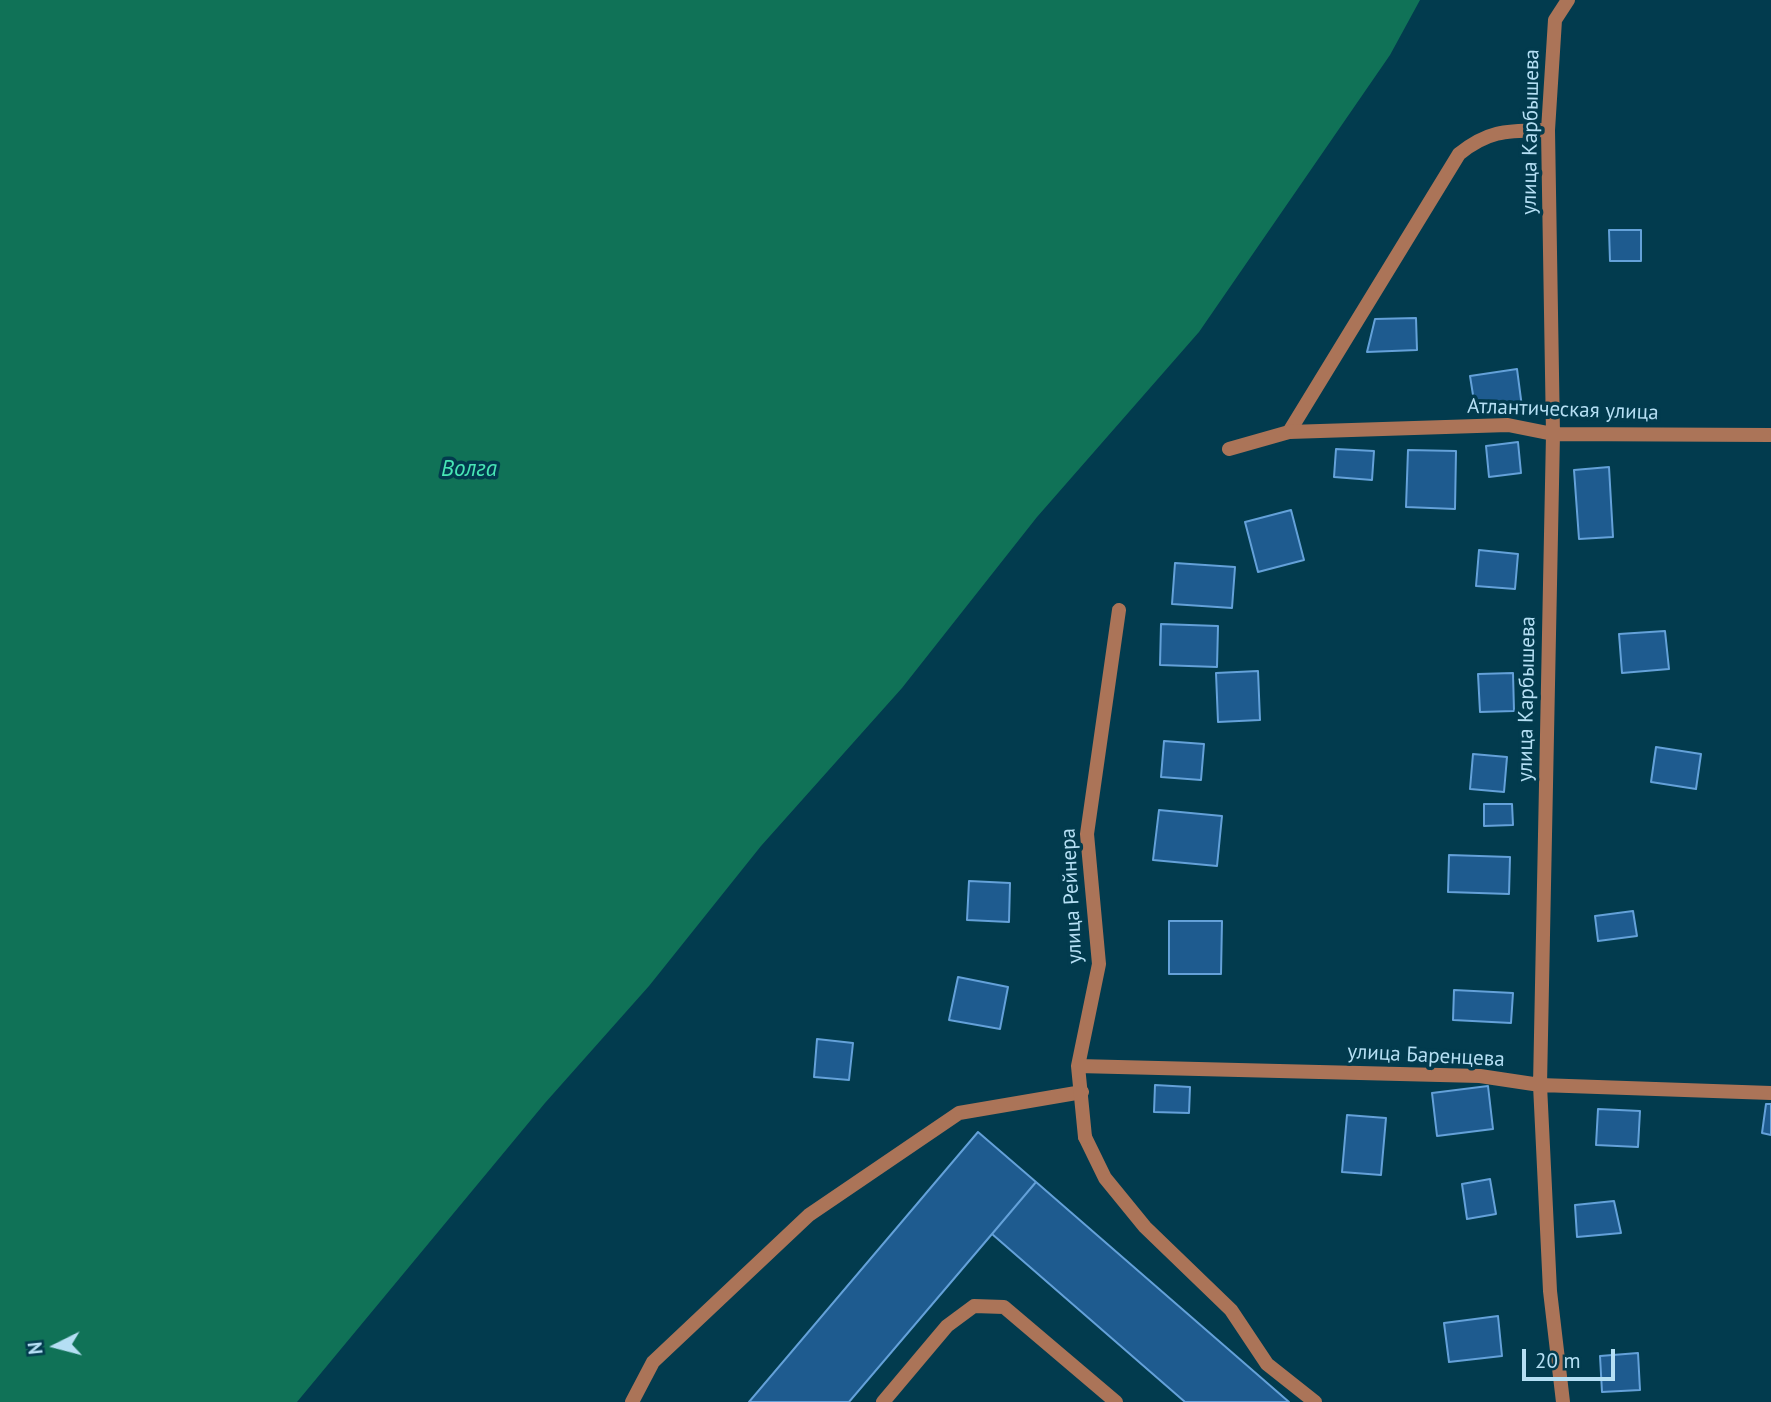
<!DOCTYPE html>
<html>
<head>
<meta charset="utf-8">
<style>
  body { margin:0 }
  #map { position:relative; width:1771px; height:1402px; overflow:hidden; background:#023b4e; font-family:"PT Sans",sans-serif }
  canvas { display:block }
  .north { position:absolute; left:21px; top:1311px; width:70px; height:70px; -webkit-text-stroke:5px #023b4e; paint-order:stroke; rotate:264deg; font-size:19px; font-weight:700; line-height:28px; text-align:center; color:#b5dff4 }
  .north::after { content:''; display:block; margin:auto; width:24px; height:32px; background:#b5dff4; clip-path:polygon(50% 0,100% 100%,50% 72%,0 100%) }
  .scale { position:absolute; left:1522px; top:1349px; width:93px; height:32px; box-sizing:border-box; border:4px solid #b5dff4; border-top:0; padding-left:9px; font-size:21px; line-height:24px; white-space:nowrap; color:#b5dff4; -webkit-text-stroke:5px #023b4e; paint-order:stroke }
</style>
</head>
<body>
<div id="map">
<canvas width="1771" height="1402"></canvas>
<div class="north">N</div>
<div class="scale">20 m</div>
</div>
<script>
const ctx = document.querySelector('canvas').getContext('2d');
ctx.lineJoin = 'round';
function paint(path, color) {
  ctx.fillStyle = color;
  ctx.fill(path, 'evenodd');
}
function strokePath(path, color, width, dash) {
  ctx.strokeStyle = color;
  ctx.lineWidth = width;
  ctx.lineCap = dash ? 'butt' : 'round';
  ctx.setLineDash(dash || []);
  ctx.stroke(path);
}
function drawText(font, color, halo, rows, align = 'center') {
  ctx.font = font + ' "PT Sans",sans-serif';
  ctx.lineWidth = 7;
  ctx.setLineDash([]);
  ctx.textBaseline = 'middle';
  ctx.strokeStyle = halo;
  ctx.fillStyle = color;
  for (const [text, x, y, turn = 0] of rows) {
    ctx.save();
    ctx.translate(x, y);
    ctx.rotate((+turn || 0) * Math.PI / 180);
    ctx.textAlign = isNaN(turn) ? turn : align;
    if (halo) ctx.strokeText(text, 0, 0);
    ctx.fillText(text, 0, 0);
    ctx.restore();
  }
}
paint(new Path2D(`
  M0 0H1420L1390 55 1199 332 1037 517 902 688 761 846 649 986 545 1103 297 1402H0Z`), '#107257');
const building = new Path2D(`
  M1609 230H1641V261H1610Z
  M1416 318 1417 350 1367 352 1375 319Z
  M1517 369 1522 407 1476 414 1470 376Z
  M1518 442 1521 473 1489 477 1486 446Z
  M1336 449 1374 451 1372 480 1334 477Z
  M1408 450 1456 451 1455 509 1406 507Z
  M1609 467 1613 537 1579 539 1574 470Z
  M1291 510 1304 560 1258 572 1245 522Z
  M1479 550 1518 554 1515 589 1476 586Z
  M1175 563 1235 567 1232 608 1172 604Z
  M1161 624 1218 626 1217 667 1160 665Z
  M1665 631 1669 669 1622 673 1619 634Z
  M1258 671 1260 720 1218 722 1216 673Z
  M1513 673 1514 711 1480 712 1478 674Z
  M1164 741 1204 744 1201 780 1161 777Z
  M1656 747 1701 754 1696 789 1651 782Z
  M1473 754 1507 757 1504 792 1470 789Z
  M1484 804H1512L1513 825 1484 826Z
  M1159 810 1222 816 1217 866 1153 860Z
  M1449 855 1510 857 1509 894 1448 892Z
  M969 881 1010 883 1009 922 967 920Z
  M1633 911 1637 936 1598 941 1595 916Z
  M1169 921H1222L1221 974H1169Z
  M958 977 1008 987 1000 1029 949 1020Z
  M1454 990 1513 993 1511 1023 1453 1020Z
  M817 1039 853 1043 849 1080 814 1077Z
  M1155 1085 1190 1087 1189 1113 1154 1112Z
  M1488 1086 1493 1129 1437 1136 1432 1093Z
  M1766 1104H1771V1135L1762 1133Z
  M1598 1109 1640 1111 1638 1147 1596 1145Z
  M1347 1115 1386 1118 1381 1175 1342 1172Z
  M978 1132 1036 1182 992 1234 849 1402H749Z
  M1490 1179 1496 1214 1467 1219 1462 1184Z
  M1036 1182 1289 1402H1185L992 1234Z
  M1614 1201 1621 1233 1577 1237 1575 1205Z
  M1498 1316 1502 1356 1449 1362 1444 1323Z
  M1638 1353 1640 1390 1602 1392 1600 1356Z`);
paint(building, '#1e5b8f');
strokePath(building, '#64a1d9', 2);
strokePath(new Path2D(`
  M1289 432 1459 154C1490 129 1509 131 1548 130
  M1085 1137 1105 1178 1145 1227 1231 1310 1267 1364 1315 1402
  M632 1402 653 1362 809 1215 959 1113 1082 1092
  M883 1402 947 1326 974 1306 1004 1307 1116 1402`), '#ab7458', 14);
strokePath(new Path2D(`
  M1229 449 1289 432 1508 425 1553 434 1771 435
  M1078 1066 1480 1076 1540 1085 1771 1093
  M1085 1137 1078 1066 1099 964 1087 834 1119 610
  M1563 1402 1550 1291 1540 1085 1553 434 1548 130 1555 20 1568 0`), '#ab7458', 14);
drawText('21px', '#b5dff4', '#023b4e', [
  ["улица Карбышева",1531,132,-89],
  ["Атлантическая улица",1563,410,2],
  ["улица Карбышева",1527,699,-89],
  ["улица Рейнера",1072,896,-93],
  ["улица Баренцева",1426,1056,3]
]);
drawText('italic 23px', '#47e6b5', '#023b4e', [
  ["Волга",469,469]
]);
</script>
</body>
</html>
